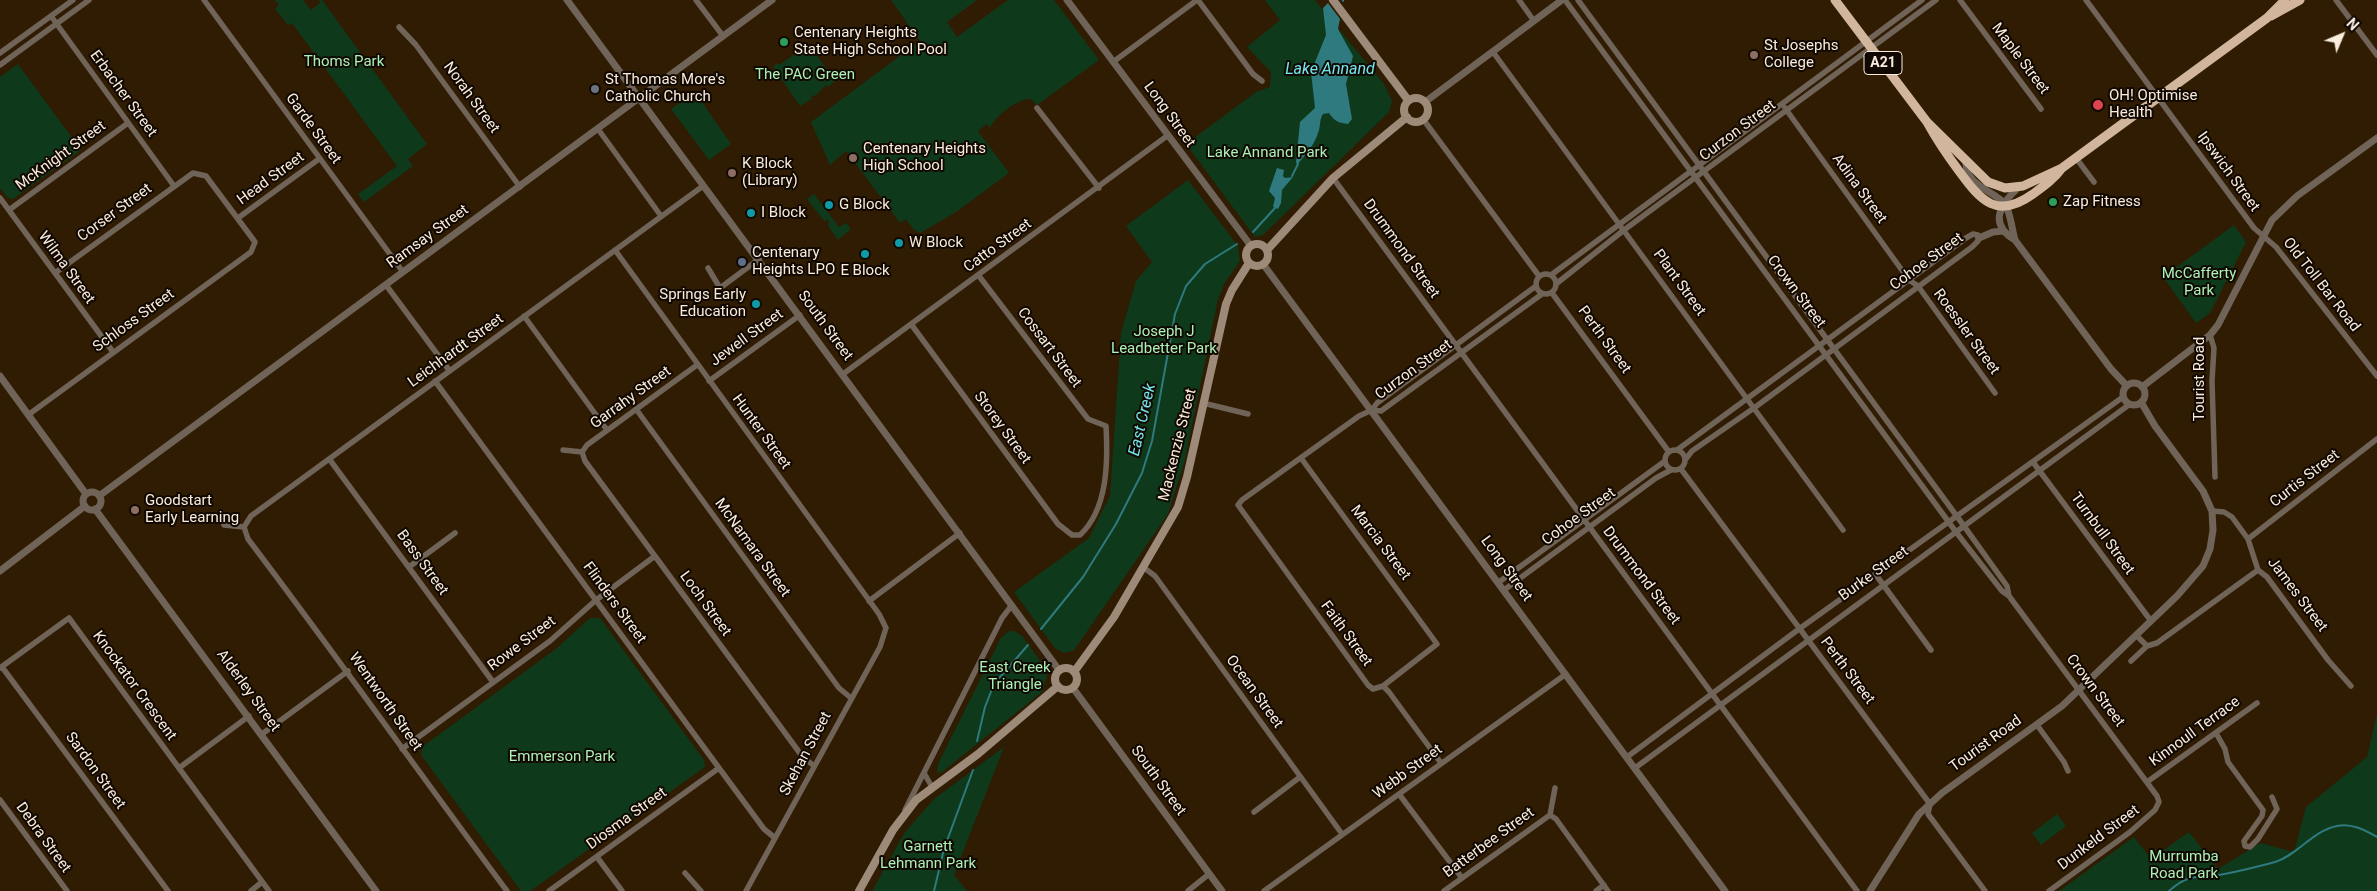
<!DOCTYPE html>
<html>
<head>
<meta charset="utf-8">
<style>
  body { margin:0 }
  #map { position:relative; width:2377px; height:891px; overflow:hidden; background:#2f1c02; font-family:Roboto,sans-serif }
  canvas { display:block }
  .north { position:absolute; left:2317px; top:10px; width:50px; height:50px; -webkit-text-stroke:4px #100801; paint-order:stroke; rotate:45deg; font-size:14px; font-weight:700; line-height:20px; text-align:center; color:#f9ecdd }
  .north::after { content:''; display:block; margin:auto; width:18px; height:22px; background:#f9ecdd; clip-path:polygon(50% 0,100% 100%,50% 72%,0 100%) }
</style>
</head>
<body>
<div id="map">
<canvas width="2377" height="891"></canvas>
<div class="north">N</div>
</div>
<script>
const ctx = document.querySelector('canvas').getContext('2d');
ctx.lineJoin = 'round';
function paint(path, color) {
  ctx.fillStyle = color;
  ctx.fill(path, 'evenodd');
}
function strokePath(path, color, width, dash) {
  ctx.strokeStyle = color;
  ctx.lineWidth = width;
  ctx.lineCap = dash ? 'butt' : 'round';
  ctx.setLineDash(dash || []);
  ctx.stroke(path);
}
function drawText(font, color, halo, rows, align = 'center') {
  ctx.font = font + ' Roboto,sans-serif';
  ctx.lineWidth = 4;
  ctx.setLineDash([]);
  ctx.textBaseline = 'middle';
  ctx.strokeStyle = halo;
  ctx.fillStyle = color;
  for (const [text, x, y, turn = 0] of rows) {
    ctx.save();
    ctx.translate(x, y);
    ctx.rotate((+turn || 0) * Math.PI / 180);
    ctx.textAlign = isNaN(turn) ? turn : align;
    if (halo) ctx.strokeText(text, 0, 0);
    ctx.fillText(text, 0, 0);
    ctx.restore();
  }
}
paint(new Path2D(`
  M275 0H303L311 10 320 3 319 0H322L427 144 408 159 413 166 364 202 358 194 397 166 292 23 288 25 275 9 279 5Z
  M891 0H977L947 22 957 37 1008 0H1054L1099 60 1037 105 1031 99C1018 98 995 116 990 128L987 124 978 131 1009 173 956 212 920 233 913 229 906 219 900 223 846 151 830 165 811 122 920 41Z
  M1265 0H1315L1384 84 1392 101 1389 112 1263 235 1255 237 1186 144 1256 92 1270 87 1271 72 1247 47 1280 20Z
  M805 47 818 57 835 81 828 87 826 85 815 96 813 95 811 97 812 99 800 106 773 67 777 63 779 65Z
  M18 64 81 150 13 199 8 198 0 188V77Z
  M695 92 731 144 709 160 671 109Z
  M1188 180 1238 246 1240 261 1225 282 1218 299 1184 463 1168 514 1077 646 1073 651 1064 653 1055 648 1014 592 1089 538 1110 496 1121 333 1136 281 1152 262 1126 226Z
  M814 194 839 227 846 223 851 229 838 240 828 226 829 220 824 221 807 199Z
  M2234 225 2246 242 2210 313 2196 323 2163 277Z
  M590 618H600L704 760 705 767 530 891H521L421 755 422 747 557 648Z
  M1009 631H1014L1022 636 1046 669 1047 676 1042 692 942 772 937 773 938 764 1001 638Z
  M2377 714V891H2059L2134 837 2151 859 2189 832 2218 869 2260 843 2294 852 2306 807 2367 757Z
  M1004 747 954 875 967 891H872L905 832 934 799Z
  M2057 814 2066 826 2041 845 2032 833Z`), '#0f391b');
paint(new Path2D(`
  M1328 3 1340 19 1338 29 1353 56 1346 84 1352 119 1348 124C1339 123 1334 121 1329 113L1323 114C1319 120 1321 126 1318 133 1314 146 1305 155 1297 165L1296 162 1300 122 1315 108 1311 72 1326 35 1323 8Z
  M1277 168 1284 170 1283 176 1285 178 1293 177 1282 190 1281 203 1278 209 1273 207 1275 198 1269 191Z`), '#2e7a7e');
strokePath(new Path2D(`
  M1343 1V0
  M1292 176 1298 164
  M1253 232 1275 208
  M1041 629 1083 577 1116 524 1142 473 1152 441 1175 314 1186 286 1205 264 1237 244
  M977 741 985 707 994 684 1028 645
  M934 891 944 849 973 770
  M2169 891C2185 877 2191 877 2211 876 2230 874 2256 867 2275 862 2298 855 2312 831 2337 826 2352 823 2365 830 2377 837`), '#2e7a7e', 2);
strokePath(new Path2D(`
  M204 0 403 272
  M696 0 723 36
  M1198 0 1253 74 1262 81
  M1519 0 1534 21
  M1565 0 1956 532 2002 591 2009 596 2157 796 2159 802 2155 810 2130 832 2049 891
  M1578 0 1964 526 2007 586 2009 596
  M1960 0 2041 109
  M2086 0 2254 228 2276 247 2377 376
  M2336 0 2377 55
  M51 16 174 186
  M399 27 416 45 520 187
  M1493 52 1843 530
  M0 53 73 0
  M1113 62 1197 0
  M0 65 89 0
  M1037 108 1099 188
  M1785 108 1909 280 1918 286 1995 393
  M1423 119 1539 276
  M598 129 661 216
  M2076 158 2094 182
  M1333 178 1857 891
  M0 198 113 352
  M9 210 128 123
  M238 218 319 159
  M615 250 879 614 886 628 880 647 746 891
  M708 268 720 288 759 259
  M1536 284a10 10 0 1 1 20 0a10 10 0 1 1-20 0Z
  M1551 275 1922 0
  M1556 284 1624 230 1936 0
  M386 285 449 370
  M1552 293 1669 452
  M524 316 607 430
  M911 324 1058 524 1072 535H1080C1108 509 1108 461 1106 426L1088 419 979 276
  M2210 335 2214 348 2212 381 2215 477
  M843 374 1167 136
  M435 381 719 768 764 829 775 838
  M709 381 800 315
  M1203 403 1248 414
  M636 409 839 688 851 698
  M1372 410 1377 403 1536 286
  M28 415 251 252 255 242 206 176 193 173 55 273
  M1665 460a10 10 0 1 1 20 0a10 10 0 1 1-20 0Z
  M563 450 582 452
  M1677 450 1966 238 1973 234 1978 235V241L1972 247 1754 408 1692 451 1685 460
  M582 452 585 461 802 756 814 766
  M582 452 587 445 697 365
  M1301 458 1437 644 1383 686
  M330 460 493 682
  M2033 462 2151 621
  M1681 469 1930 804 1928 814 1985 891
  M2212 511 2224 512 2232 517 2248 539 2258 570 2267 577 2328 660 2351 686
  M224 525 244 527 251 516 703 186
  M244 527 248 539C336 655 420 774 507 891
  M2248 539 2377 439
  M409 567 455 533
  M1143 567 1155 576 1342 834
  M1876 575 1931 650
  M1499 582 1665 461
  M1504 590 1656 478 1671 470
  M869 601 960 533
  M2136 635 2147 646 2157 643 2258 570
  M2131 661 2147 646
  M2 667 168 891
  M0 668 69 618 269 891
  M2037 725 2064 762 2068 771
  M2216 733 2225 749 2228 762 2263 810 2262 816 2244 841 2245 846 2250 847 2258 839 2277 809 2272 797
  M262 734 348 671
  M402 749 550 641 596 600 655 556
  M1627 757 1799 629 2123 397
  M1441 763 1389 692 1383 686 1373 689 1368 685 1238 505 1242 500 1359 416 1372 410 1381 411 1542 294
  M179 768 249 716
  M1635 768 2130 404
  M924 773 932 787
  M2147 782 2257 703
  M1399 794 1462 878
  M0 800 67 891
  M905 810 1002 618 1012 605
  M1254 812 1300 777
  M1550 815 1556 819 1608 891
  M597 857 622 891
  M685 873 701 891
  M251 891 262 882
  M549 891 719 768
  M1188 891 1209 874
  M1264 891 1566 674
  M1444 891 1550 815 1555 788
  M1596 891 1604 885`), '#706459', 5.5);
strokePath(new Path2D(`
  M567 0 1059 670
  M1067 0 1251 246
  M1425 102 1562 0
  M1966 161C1965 186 1993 190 2004 203 2010 209 2012 230 2015 240L2111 369 2127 386
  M1979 238 1993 232 2004 231
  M2015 240C1988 224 2000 204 2019 187
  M1263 264 1725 891
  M0 376 86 494
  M2123 394a11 11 0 1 1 22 0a11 11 0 1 1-22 0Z
  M2142 387 2210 335 2218 325 2272 220 2297 196 2377 138
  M83 501a9 9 0 1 1 18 0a9 9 0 1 1-18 0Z
  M99 496 772 0
  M95 509 376 891
  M0 571 85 506
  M1073 688 1222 891
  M1870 891 1919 814 1942 793 2062 706 2177 596 2203 566 2210 549 2213 530 2212 511 2203 491 2155 426 2141 402`), '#706459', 7);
strokePath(new Path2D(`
  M1333 0 1408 100
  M1404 110a12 12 0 1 1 24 0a12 12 0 1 1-24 0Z
  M1246 255a11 11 0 1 1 22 0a11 11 0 1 1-22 0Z
  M1267 250 1333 178 1407 117
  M1055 679a11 11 0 1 1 22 0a11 11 0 1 1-22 0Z
  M1074 672 1114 617 1178 507 1187 477 1226 304 1232 290 1249 263
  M859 891 893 830 916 800 978 754 1058 686`), '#9e8a79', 8);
strokePath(new Path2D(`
  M1835 0 1927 122C1937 140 1947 155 1959 171 1981 201 1997 220 2033 194 2044 186 2054 179 2062 168
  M2271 16 2300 0
  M1927 122 1988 182 2005 188 2023 186 2062 168 2267 18 2285 0`), '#d1b69d', 9);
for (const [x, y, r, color] of [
  [784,42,5,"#2e9e5b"],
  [1754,55,5,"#8d6e63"],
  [595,89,5,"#6b7280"],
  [2098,105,6,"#e0444e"],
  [853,158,5,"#8d6e63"],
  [732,173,5,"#8d6e63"],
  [2053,202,5,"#2e9e5b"],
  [829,205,5,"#0f9aa8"],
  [751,213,5,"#0f9aa8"],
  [899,243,5,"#0f9aa8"],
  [865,254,5,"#0f9aa8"],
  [742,262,5,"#5c6f8a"],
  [756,304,5,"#0f9aa8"],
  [135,510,5,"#8d6e63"]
]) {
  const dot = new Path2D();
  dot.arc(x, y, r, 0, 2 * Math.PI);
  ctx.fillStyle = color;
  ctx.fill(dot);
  strokePath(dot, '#100801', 2);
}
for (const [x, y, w] of [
  [1883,63,38]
]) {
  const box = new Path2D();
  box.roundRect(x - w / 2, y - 11.5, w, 23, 4);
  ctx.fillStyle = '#100801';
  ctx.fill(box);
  strokePath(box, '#f9ecdd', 1);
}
drawText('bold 14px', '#f9ecdd', null, [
  ["A21",1883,63]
]);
drawText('15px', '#f9ecdd', '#100801', [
  ["Centenary Heights",794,33],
  ["State High School Pool",794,50],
  ["St Josephs",1764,46],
  ["College",1764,63],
  ["St Thomas More's",605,80],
  ["Catholic Church",605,97],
  ["OH! Optimise",2109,96],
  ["Health",2109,113],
  ["Centenary Heights",863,149],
  ["High School",863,166],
  ["K Block",742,164],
  ["(Library)",742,181],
  ["Zap Fitness",2063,202],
  ["G Block",839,205],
  ["I Block",761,213],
  ["W Block",909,243],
  ["Centenary",752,253],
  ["Heights LPO",752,270],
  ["E Block",865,271,"center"],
  ["Springs Early",746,295,"right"],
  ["Education",746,312,"right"],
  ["Goodstart",145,501],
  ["Early Learning",145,518]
], 'left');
drawText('15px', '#f9ecdd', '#100801', [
  ["Maple Street",2020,59,53],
  ["Erbacher Street",123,94,54],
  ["Norah Street",471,98,54],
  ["Long Street",1169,115,54],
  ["Garde Street",313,129,54],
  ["Curzon Street",1738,131,-37],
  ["McKnight Street",61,156,-36],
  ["Ipswich Street",2228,172,54],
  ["Head Street",271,179,-36],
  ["Adina Street",1859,189,54],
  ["Corser Street",115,213,-36],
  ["Ramsay Street",428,237,-36],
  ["Catto Street",998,246,-36],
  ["Drummond Street",1401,249,54],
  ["Cohoe Street",1927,262,-36],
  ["Wilma Street",66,268,54],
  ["Plant Street",1679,283,54],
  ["Old Toll Bar Road",2321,285,52],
  ["Crown Street",1796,292,53],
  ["Schloss Street",134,321,-36],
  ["South Street",825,326,54],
  ["Roessler Street",1966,332,54],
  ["Jewell Street",747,338,-36],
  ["Perth Street",1604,340,54],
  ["Cossart Street",1049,348,53],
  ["Leichhardt Street",456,351,-36],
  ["Curzon Street",1414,370,-36],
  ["Tourist Road",2200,379,-90],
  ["Garrahy Street",631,398,-36],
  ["Storey Street",1002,428,54],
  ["Hunter Street",761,432,54],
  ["Mackenzie Street",1178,445,-76],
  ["Curtis Street",2305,479,-38],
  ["Cohoe Street",1579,517,-36],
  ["Turnbull Street",2102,534,54],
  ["Marcia Street",1380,543,53],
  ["McNamara Street",752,548,54],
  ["Bass Street",422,563,54],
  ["Long Street",1506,569,54],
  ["Burke Street",1874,574,-36],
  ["Drummond Street",1641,576,53],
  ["James Street",2297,595,53],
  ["Flinders Street",614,603,54],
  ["Loch Street",705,604,54],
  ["Faith Street",1346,634,54],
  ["Rowe Street",522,644,-37],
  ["Perth Street",1847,671,53],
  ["Knockator Crescent",134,686,54],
  ["Alderley Street",248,691,54],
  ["Crown Street",2095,691,53],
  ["Ocean Street",1254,692,54],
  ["Wentworth Street",385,702,55],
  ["Kinnoull Terrace",2195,732,-36],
  ["Tourist Road",1986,744,-36],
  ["Skehan Street",806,754,-62],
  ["Sardon Street",95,771,54],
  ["Webb Street",1408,772,-36],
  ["South Street",1158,781,54],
  ["Diosma Street",627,819,-36],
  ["Debra Street",43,838,54],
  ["Dunkeld Street",2099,838,-37],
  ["Batterbee Street",1489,843,-36]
]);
drawText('15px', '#abf1b8', '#100801', [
  ["Thoms Park",344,62],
  ["The PAC Green",805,75],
  ["Lake Annand Park",1267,153],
  ["McCafferty",2199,274],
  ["Park",2199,291],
  ["Joseph J",1164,332],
  ["Leadbetter Park",1164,349],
  ["East Creek",1015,668],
  ["Triangle",1015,685],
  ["Emmerson Park",562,757],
  ["Garnett",928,847],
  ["Lehmann Park",928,864],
  ["Murrumba",2184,857],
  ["Road Park",2184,874]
]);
drawText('italic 16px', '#74e6ec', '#100801', [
  ["Lake Annand",1330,70],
  ["East Creek",1143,420,-77]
]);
</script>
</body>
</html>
